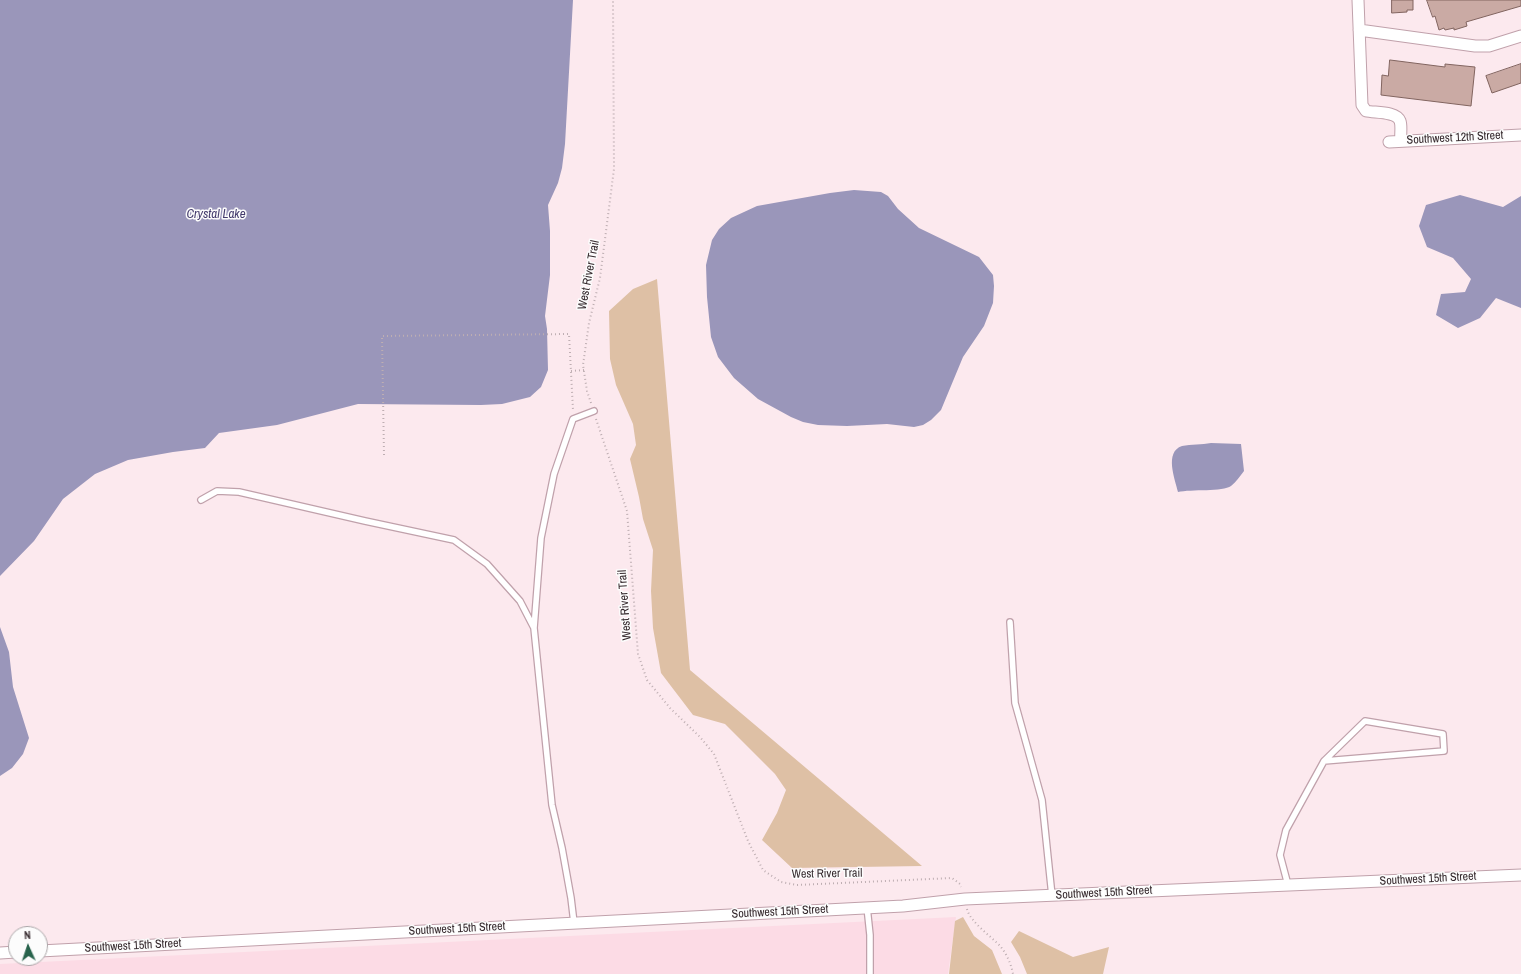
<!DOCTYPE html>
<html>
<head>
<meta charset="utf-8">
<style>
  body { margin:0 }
  #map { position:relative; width:1521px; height:974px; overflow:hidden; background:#fce9ee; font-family:"Archivo Narrow",sans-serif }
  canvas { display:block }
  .north { position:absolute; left:8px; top:926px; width:40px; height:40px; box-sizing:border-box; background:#fcfcfc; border:1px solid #aca7a9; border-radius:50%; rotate:357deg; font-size:11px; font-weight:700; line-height:16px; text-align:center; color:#34282c }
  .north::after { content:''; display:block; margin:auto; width:14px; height:18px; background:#28634c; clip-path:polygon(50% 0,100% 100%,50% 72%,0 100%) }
</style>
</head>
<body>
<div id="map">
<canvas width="1521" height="974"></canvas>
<div class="north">N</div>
</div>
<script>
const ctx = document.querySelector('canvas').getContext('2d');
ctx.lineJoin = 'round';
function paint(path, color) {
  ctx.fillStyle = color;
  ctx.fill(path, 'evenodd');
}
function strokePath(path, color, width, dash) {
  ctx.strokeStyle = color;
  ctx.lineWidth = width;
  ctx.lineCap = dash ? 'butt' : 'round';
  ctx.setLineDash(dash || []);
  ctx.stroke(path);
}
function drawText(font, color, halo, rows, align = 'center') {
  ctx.font = font + ' "Archivo Narrow",sans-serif';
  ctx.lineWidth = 3;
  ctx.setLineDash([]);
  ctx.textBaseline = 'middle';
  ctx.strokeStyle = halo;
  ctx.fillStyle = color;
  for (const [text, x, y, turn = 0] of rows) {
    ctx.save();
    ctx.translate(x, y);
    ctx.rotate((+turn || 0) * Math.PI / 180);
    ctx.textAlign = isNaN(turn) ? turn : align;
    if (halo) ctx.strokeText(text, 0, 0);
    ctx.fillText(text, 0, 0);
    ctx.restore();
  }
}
paint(new Path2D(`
  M956 917 948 974H0V964Z`), '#fcdbe5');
paint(new Path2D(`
  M657 279 690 670 922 866 792 868 762 840 777 813 786 790 775 774 725 724 693 715 661 673 653 628 651 591 653 550 643 519 639 497 630 459 636 445 633 424 616 385 610 359 609 311 633 289Z
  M963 917 974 936 992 950 1002 974H949L955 921Z
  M1019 931 1073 957 1109 947 1103 974H1027L1020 957 1011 942Z`), '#dec0a5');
paint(new Path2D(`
  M0 0H573L565 144 562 168 558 183 548 205 550 231V275L545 316 547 329 548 370 541 387 530 397 502 404 481 405 358 404 277 425 219 433 205 448 173 452 128 460 95 474 63 499 34 541 0 576Z
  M854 190 881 192 888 196 898 209 919 228 979 257 993 275 994 286 993 303 984 326 963 357 941 410 931 420 923 425 914 427 887 424 847 426 818 425 803 422 791 417 758 399 734 378 718 357 711 337 707 297 706 265 712 240 719 229 731 218 757 206 830 193Z
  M1460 195 1503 207 1521 196V308L1496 298 1480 318 1458 328 1436 315 1441 294 1465 292 1471 279 1453 258 1427 247 1419 226 1426 205Z
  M1211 443 1241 444 1244 471C1240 476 1236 482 1231 486 1223 492 1191 489 1178 492 1175 479 1164 452 1182 446 1191 444 1202 445 1211 443Z
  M0 627 9 652 13 687 29 738 23 754 12 768 0 776Z`), '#9a96ba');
const building = new Path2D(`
  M1392 0H1413V10H1407V12L1392 13Z
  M1427 0H1521V6L1466 22 1467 26 1454 30V28L1445 30 1444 28 1439 30 1435 16 1433 17Z
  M1390 60 1445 67V64L1475 67 1471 106 1381 95 1382 75 1388 76Z
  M1521 64V83L1492 93 1486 76Z`);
paint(building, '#caaaa4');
strokePath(building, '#81645f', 1);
const service = new Path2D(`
  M201 500 217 491 239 492 365 521 454 540 487 564 520 601 534 628 552 805 562 848 571 898 574 923
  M1010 622 1015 703 1042 800 1052 896
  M534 628 541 538 554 474 573 419 594 411
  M1288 885 1280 855 1286 830 1324 761 1444 751 1443 734 1365 721 1324 761
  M867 907 870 935V974`);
const minor = new Path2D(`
  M1358 0 1362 105 1366 111C1375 113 1396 111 1400 121 1402 126 1400 135 1401 141
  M1359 30 1475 46H1489L1521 36
  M1389 142 1521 135
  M40 951 903 906 965 899 1521 875
  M0 953 16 952`);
strokePath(service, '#c0a1ab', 8);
strokePath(minor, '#c0a1ab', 13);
strokePath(new Path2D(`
  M571 371 584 370
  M591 403 587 391 583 365 589 323 600 278 614 169 613 0
  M596 419 627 511 638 654 647 680 670 708 700 737 714 754 748 841 763 870 781 882 797 885 952 878 960 884 961 887
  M384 455 382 336 569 334 573 410
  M967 909C970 922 991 936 1000 946 1007 954 1011 964 1013 974`), '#beaeb2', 2, [1, 3]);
strokePath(service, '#fff', 5.5);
strokePath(minor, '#fff', 11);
drawText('12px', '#34282c', '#fcfcfc', [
  ["Southwest 12th Street",1455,138,-3],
  ["West River Trail",589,275,-79],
  ["West River Trail",625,605,-94],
  ["West River Trail",827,874,-1],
  ["Southwest 15th Street",1428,879,-3],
  ["Southwest 15th Street",1104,893,-3],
  ["Southwest 15th Street",780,912,-3],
  ["Southwest 15th Street",457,929,-3],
  ["Southwest 15th Street",133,946,-3]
]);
drawText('italic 13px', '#433a6c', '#fcfcfc', [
  ["Crystal Lake",216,215]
]);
</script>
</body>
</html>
